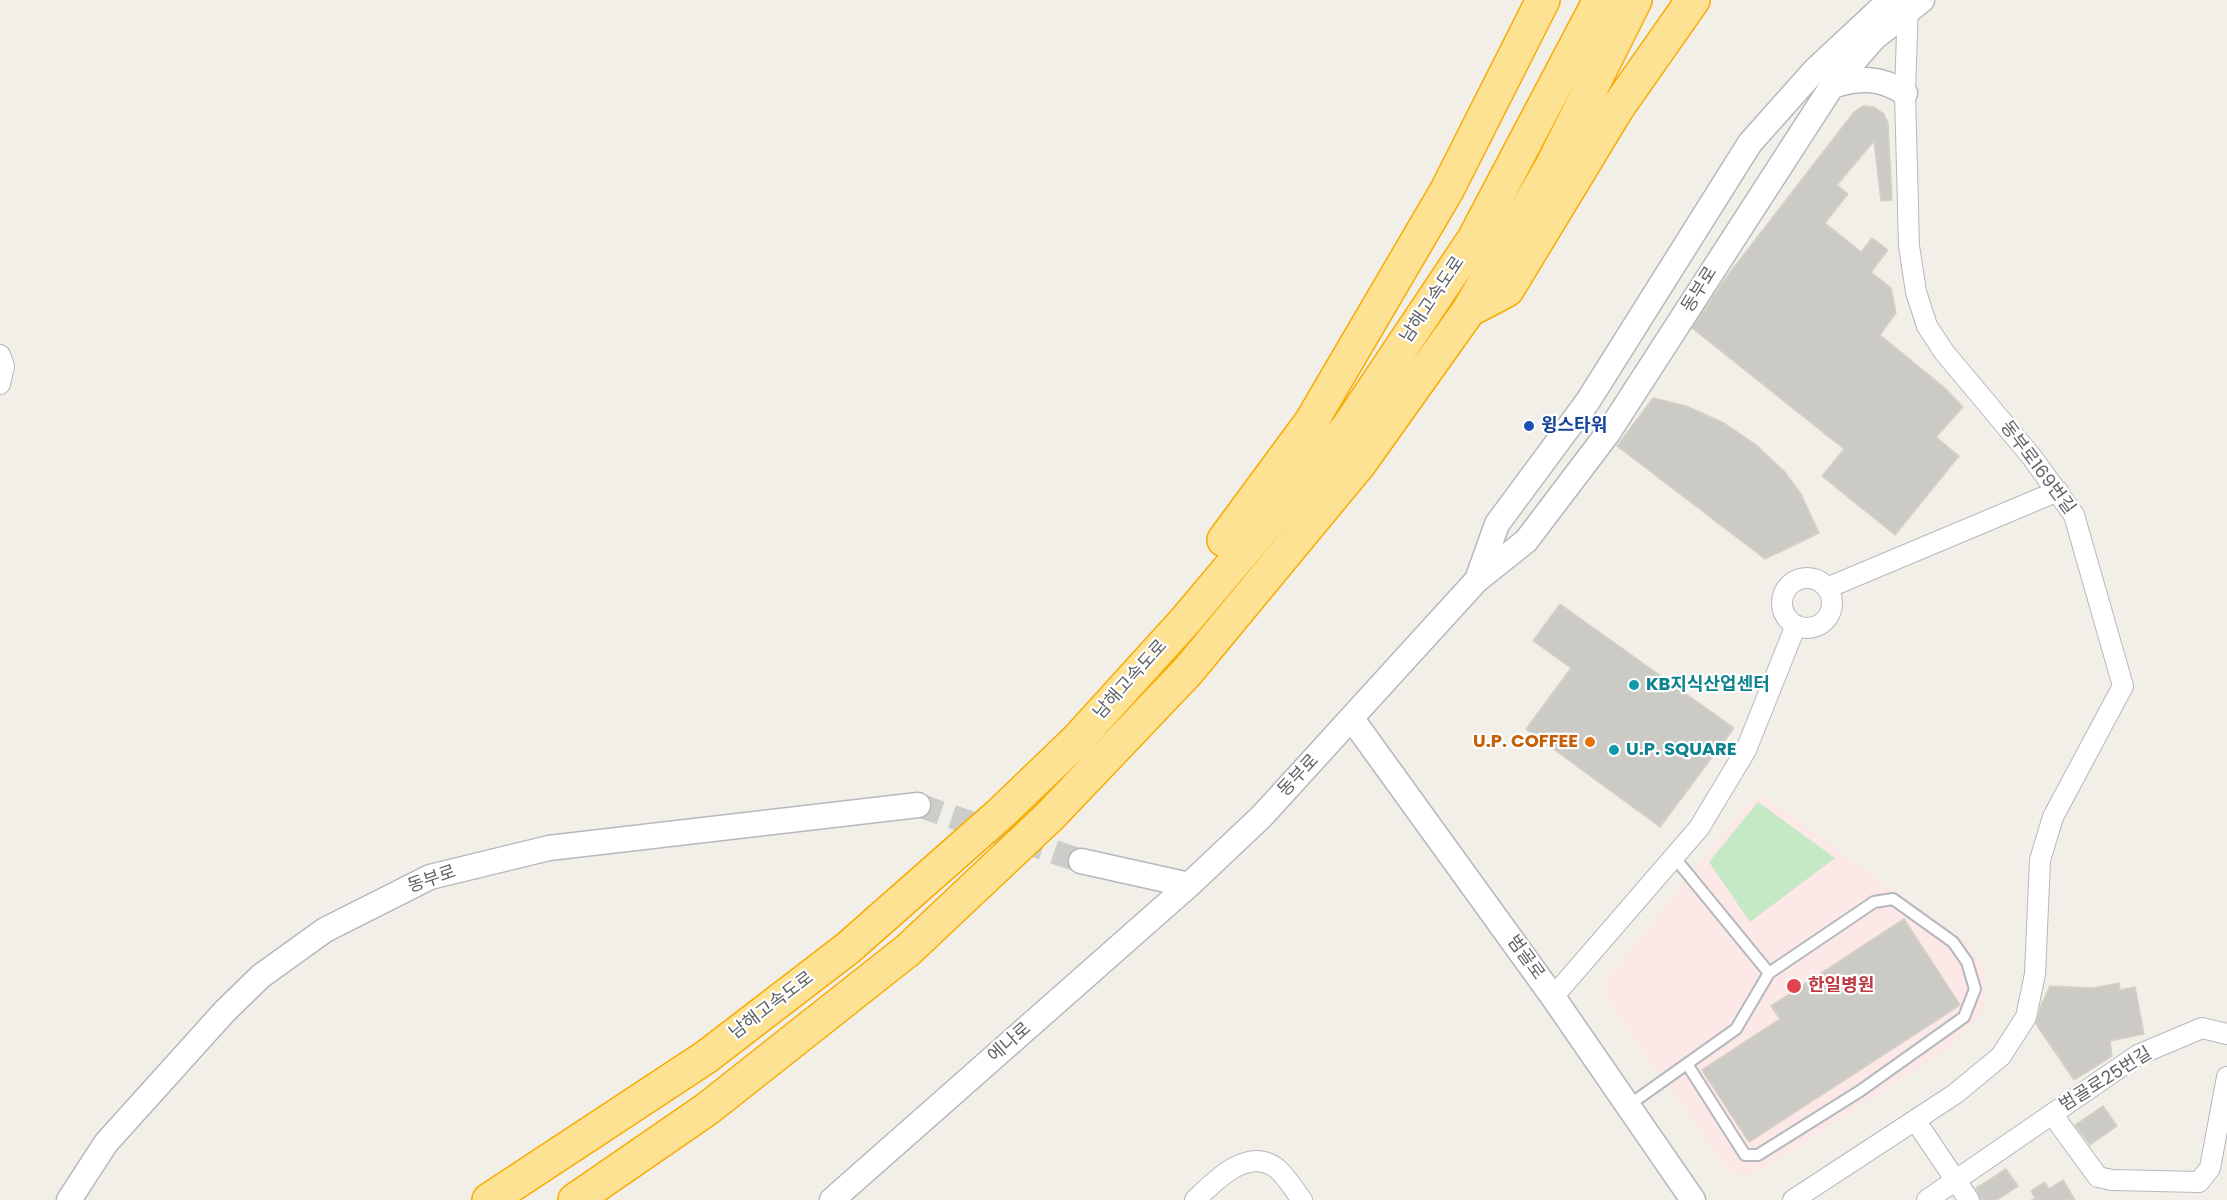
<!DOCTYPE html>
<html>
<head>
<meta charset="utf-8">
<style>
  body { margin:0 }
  canvas { display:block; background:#f1efe8 }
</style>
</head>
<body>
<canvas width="2227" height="1200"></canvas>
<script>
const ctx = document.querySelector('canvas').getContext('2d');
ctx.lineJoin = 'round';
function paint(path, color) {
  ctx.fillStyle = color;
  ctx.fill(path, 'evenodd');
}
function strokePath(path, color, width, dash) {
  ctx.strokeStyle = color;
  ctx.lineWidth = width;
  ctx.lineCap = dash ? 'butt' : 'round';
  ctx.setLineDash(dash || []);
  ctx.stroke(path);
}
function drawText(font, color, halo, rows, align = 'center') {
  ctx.font = font + ' Poppins,"Noto Sans KR",sans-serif';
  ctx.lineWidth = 4.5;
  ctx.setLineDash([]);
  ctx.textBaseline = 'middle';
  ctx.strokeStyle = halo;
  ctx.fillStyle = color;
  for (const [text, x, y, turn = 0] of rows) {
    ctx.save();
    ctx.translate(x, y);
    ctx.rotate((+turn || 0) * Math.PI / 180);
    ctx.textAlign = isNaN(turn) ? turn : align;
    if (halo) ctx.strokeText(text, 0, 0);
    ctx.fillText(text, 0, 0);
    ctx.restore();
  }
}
paint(new Path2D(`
  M1762 795 1968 943 1985 971 1984 1011 1948 1049 1762 1170 1744 1177 1729 1173 1602 992 1605 981 1749 803Z`), '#fce8e6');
paint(new Path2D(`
  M1758 802 1835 858 1750 922 1709 862Z`), '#c5e8c5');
const building = new Path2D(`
  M1863 106 1874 107 1884 114 1888 123 1892 200 1881 201 1874 141 1837 185 1848 194 1825 223 1861 252 1872 238 1888 250 1871 272 1891 288 1896 313 1880 335 1945 388 1963 407 1936 437 1959 456 1895 535 1822 476 1844 449 1692 328 1725 279 1854 112Z
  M1653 398 1686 406 1724 423 1755 444 1784 471 1801 494 1819 533 1765 559 1617 446Z
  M1560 604 1734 728 1660 827 1526 729 1571 668 1533 641Z
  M1904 919 1960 1005 1749 1142 1702 1070 1780 1019 1771 1006Z
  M2119 983 2120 990 2135 987 2144 1034 2110 1041 2112 1056 2074 1080 2036 1024 2041 1005 2050 986 2093 988Z
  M2103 1106 2117 1126 2090 1145 2075 1125Z
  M2006 1169 2018 1186 1997 1200H1981L1976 1188Z
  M2063 1180 2075 1200H2032L2035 1198 2031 1191 2045 1182 2049 1189Z`);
paint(building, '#cccac5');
strokePath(building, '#d6d1c6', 1.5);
strokePath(new Path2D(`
  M918 805 1081 861`), '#ccccc8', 24, [24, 12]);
const service = new Path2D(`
  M1687 1064 1745 1155H1758L1860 1091 1964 1017 1975 989 1967 962 1953 942 1893 899 1874 902 1769 973
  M1629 1105 1736 1029 1769 973 1674 857`);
const minor = new Path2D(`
  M0 355 4 366 0 384
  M1782 603a25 25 0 1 1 50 0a25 25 0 1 1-50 0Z
  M1827 588 2058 491
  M1553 997 1699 828 1746 750 1796 625
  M2052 1114 2098 1177 2112 1180 2199 1182 2210 1168 2227 1077
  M1915 1120 1969 1200
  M1195 1200C1214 1182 1246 1147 1275 1167 1285 1174 1294 1190 1302 1200
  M1793 1200 1955 1094 2001 1056 2026 1017 2035 974 2040 860 2053 817 2123 686 2074 515 2031 456 1944 352 1927 326 1916 292 1909 246 1905 93 1908 2
  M1927 1200 2138 1055 2202 1028 2227 1034`);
const tertiary = new Path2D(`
  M1832 86C1860 77 1880 77 1905 93
  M1477 580 1497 524 1588 401 1750 143 1815 70 1890 0
  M1352 719 1553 997 1693 1200
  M1081 861 1189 885
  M69 1200 106 1143 225 1011 261 976 325 930 430 877 549 848 918 805
  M832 1200 1189 885 1262 816 1477 580 1526 541 1608 433 1832 86 1874 38 1922 0`);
const motorway = new Path2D(`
  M1469 310 1507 290 1618 107 1693 0
  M1224 540 1311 422 1447 190 1543 0
  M489 1200 706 1057 848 948 1001 813 1076 741 1185 621 1349 426 1474 239 1600 0
  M575 1200 707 1109 908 950 1049 817 1188 671 1360 463 1469 310 1552 166 1635 0`);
strokePath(service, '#b5b8bc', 14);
strokePath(minor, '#b5b8bc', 22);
strokePath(tertiary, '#b5b8bc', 27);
strokePath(motorway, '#f9ab00', 36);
strokePath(service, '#fff', 10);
strokePath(minor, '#fff', 20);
strokePath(tertiary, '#fff', 24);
strokePath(motorway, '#fde293', 33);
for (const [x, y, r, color] of [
  [1529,426,6,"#1a4fb4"],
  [1634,685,6,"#0f9aa8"],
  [1590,742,6,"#e8710a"],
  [1614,750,6,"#0f9aa8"],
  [1794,986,8,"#e0444e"]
]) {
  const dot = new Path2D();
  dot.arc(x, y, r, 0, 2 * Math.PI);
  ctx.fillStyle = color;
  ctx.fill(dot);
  strokePath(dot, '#fff', 2);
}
drawText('18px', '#5f6368', '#fff', [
  ["동부로",1700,290,-58],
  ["남해고속도로",1433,300,-56],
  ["동부로169번길",2037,468,53],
  ["남해고속도로",1131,680,-48],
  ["동부로",1299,776,-47],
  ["동부로",432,880,-19],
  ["범골로",1525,958,54],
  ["남해고속도로",772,1006,-37],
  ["에나로",1010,1043,-41],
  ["범골로25번길",2106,1080,-32]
]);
drawText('bold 18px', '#164399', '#fff', [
  ["윙스타워",1541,426]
], 'left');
drawText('bold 18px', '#0d838f', '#fff', [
  ["KB지식산업센터",1646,685],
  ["U.P. SQUARE",1626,750]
], 'left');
drawText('bold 18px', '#c56008', '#fff', [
  ["U.P. COFFEE",1578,742]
], 'right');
drawText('bold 18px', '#be3a42', '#fff', [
  ["한일병원",1808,986]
], 'left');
</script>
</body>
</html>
